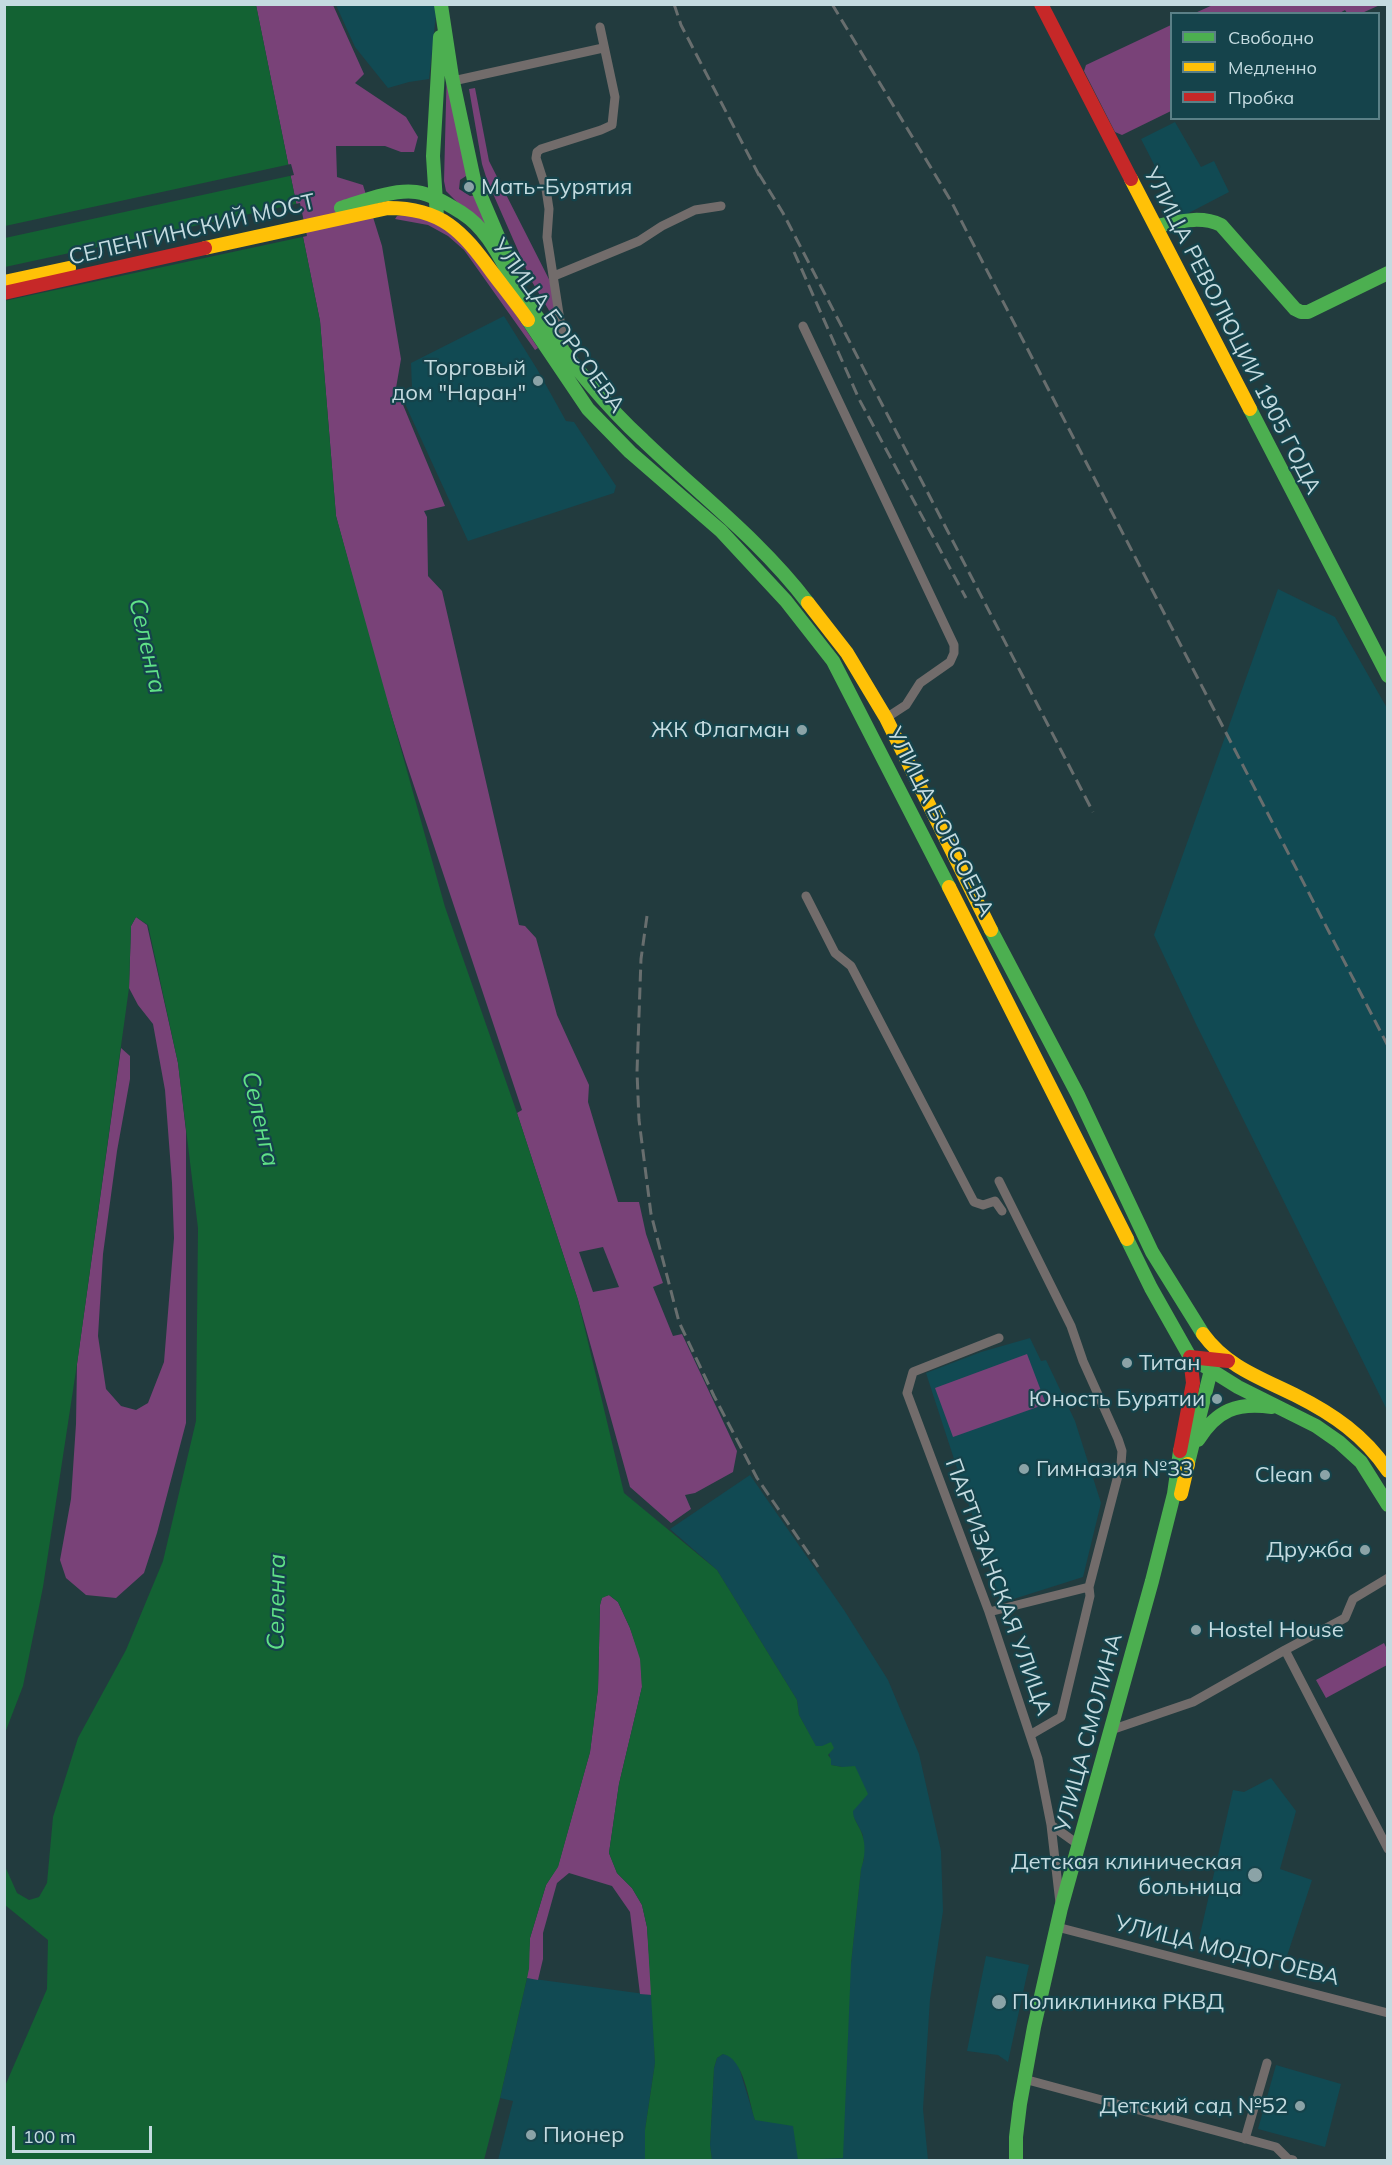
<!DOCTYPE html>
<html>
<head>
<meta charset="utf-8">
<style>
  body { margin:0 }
  #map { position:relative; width:1392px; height:2165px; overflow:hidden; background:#223b3e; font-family:Mulish,sans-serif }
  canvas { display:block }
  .frame { position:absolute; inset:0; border:6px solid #c4dbe0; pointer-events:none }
  .legend { position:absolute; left:1170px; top:12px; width:210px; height:108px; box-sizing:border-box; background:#15434b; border:2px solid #5b8087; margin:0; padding:8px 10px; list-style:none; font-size:18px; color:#c4dbe0 }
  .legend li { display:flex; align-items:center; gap:12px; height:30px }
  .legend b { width:30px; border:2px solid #5b8087 }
  .scale { position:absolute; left:12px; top:2126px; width:140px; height:27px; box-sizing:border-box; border:3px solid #c4dbe0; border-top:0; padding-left:8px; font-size:18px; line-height:21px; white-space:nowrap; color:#c4dbe0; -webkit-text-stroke:4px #15434b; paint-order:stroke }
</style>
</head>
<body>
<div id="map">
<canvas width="1392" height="2165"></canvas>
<div class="frame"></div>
<ul class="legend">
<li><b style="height:8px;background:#4caf50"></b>Свободно</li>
<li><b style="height:8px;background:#ffc107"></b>Медленно</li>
<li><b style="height:8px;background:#c62828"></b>Пробка</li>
</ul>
<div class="scale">100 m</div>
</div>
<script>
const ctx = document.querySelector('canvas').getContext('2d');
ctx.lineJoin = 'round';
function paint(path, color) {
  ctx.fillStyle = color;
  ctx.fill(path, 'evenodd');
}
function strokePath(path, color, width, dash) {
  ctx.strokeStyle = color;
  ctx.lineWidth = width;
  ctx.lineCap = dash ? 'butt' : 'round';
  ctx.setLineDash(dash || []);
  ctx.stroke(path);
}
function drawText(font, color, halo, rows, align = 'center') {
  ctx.font = font + ' Mulish,sans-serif';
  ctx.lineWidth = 4.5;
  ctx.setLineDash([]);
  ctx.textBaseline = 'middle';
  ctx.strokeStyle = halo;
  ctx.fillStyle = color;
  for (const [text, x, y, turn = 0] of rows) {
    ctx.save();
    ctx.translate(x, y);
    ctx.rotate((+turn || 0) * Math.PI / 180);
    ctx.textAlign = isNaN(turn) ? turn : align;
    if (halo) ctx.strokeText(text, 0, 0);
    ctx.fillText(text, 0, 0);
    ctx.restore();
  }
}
paint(new Path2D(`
  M336 5H437L429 79 409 82 388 88 355 47Z
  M1175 122 1201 167 1214 161 1229 192 1181 217 1141 139Z
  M504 316 537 369 566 421 574 422 616 486 614 493 468 541 406 406V397L408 391 412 388 411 363Z
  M1278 589 1335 617 1387 708V1410L1196 1024 1154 935Z
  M1030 1338 1041 1361 1046 1360 1075 1421 1101 1503 1083 1577 1001 1603 926 1373 981 1352Z
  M750 1475 844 1610 888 1680 919 1754 941 1851 943 1911 930 1999 923 2109 928 2160H712L710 2145 714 2068 717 2058 723 2054 731 2055 738 2064 755 2120 851 1964 861 1868 864 1859 863 1835 853 1816 842 1767 831 1765 829 1752 822 1746 816 1747 799 1715 797 1700 717 1570 670 1529Z
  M1271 1778 1296 1811 1280 1869 1312 1880 1285 1962 1199 1939 1233 1790 1244 1792Z
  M986 1956 1029 1965 1008 2062 998 2055 967 2051Z
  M527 1978 652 1995 655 2063 645 2130V2160H498L513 2101 500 2098Z
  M1276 2065 1341 2084 1325 2147 1258 2129Z`), '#114a53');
paint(new Path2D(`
  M1215 4H1380V5L1362 13H1347L1345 10 1338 14 1195 13Z
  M256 5H333L364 74 355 83 406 117 418 137 414 152H401L385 146H336L337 177 363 185 382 246 401 359 396 388 445 506 424 511 427 517 428 576 442 591 519 925 525 926 536 938 557 1015 589 1085 588 1102 618 1202H639L646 1234 663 1283 653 1287 673 1336 682 1334 737 1451 733 1472 695 1493 685 1495 691 1509 671 1523 630 1487 578 1300 517 1113 522 1110 405 759 378 672 336 516 320 321ZM603 1247 619 1287 593 1292 579 1252Z
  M1171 25V111L1122 135 1115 132 1084 71 1086 65Z
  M447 63 472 172 460 180 459 189 470 196 480 195 505 250 446 191 444 181Z
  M475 88 489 161 557 295V324L531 280 487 180 482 164 469 89Z
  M407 215 429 219 468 243 538 348 535 350 464 250 448 236 428 225 395 219 397 216Z
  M136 917 147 925 178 1063 186 1131V1423L157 1533 144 1573 116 1598 86 1595 66 1578 60 1560 71 1499 76 1424 77 1364 121 1048 130 1056V1079L117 1151 103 1254 98 1336 106 1389 121 1406 136 1410 148 1403 164 1362 174 1238 172 1183 165 1090 153 1024 138 1005 129 988 131 926Z
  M1027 1354 1046 1404 953 1437 935 1388Z
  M609 1595 618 1602 630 1628 641 1659 642 1687 619 1784 609 1853 617 1873 632 1888 642 1905 647 1927 652 1995 640 1994 630 1912 612 1886 569 1873 557 1883 543 1933V1959L538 1980 527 1978 530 1938 546 1885 558 1866 590 1752 598 1689 600 1605 602 1597Z
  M1384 1643 1387 1649V1665L1326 1698 1316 1680Z`), '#794278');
paint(new Path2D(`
  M5 5H256L320 321 336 516 445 907 517 1113 578 1300 624 1493 717 1570 797 1700 799 1715 816 1746H822L831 1742 834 1748 828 1755 831 1759V1765L842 1767 855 1766 868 1794 853 1811C853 1820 859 1825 862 1834 866 1845 865 1858 861 1869L851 1964 843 2158 798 2160 793 2126 755 2120C749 2102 744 2058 723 2054L717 2058 714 2068 710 2145 712 2160H645V2130L655 2063 647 1927 642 1905 632 1888 617 1873 609 1853 619 1784 642 1687 640 1659 630 1628 618 1602 609 1595 602 1598 600 1605 598 1689 590 1752 558 1867 546 1885 530 1938 529 1969 500 2098 484 2160H5V2086L47 1989 48 1940 5 1905 4 1864 17 1893 29 1900 39 1897 47 1883 53 1817 78 1738 126 1650 163 1561 196 1421 198 1228 178 1063 148 925 136 917 131 926 129 988 77 1364 43 1587 23 1686 5 1733Z`), '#136233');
paint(new Path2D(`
  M291 164 294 175 5 238V226Z
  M300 203 307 236 4 301 5 267Z`), '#223b3e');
strokePath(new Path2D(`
  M453 81 603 48
  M554 276 639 241 662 226 695 210 721 206
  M803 326 954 645V653L950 662 920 683 906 705 886 718
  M564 346 547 237 549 209 546 189 536 158 537 152 541 149 601 130 612 125 615 97 600 27
  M806 896 835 953 851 966 974 1202 983 1205 995 1201 1002 1211
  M999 1181 1071 1326 1083 1361 1118 1439 1122 1451 1121 1464 1089 1587 1090 1596 1061 1717 1030 1735
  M999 1338 913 1372 907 1393 989 1612 1038 1759 1051 1825 1060 1903
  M989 1612 1089 1587
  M1285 1650 1388 1849
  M1111 1730 1193 1702 1285 1650 1345 1618 1353 1599 1388 1578
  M1051 1825 1079 1845
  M1057 1927 1388 2013
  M1024 2079 1276 2147 1288 2159 1293 2160
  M1245 2139 1267 2063`), '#726c6b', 9);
strokePath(new Path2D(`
  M441 5 452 77 474 180 511 267
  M341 208C363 201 393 189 416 192 432 194 449 205 462 213 494 233 506 275 528 305 564 352 599 400 643 440 699 494 761 541 808 603
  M437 217 433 156 440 37
  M1156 226C1178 222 1200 215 1221 225L1295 309 1301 312H1308L1388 273
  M528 320 588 409 630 452 721 531 786 601 833 661 949 887
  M1250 409 1388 676
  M991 930 1078 1095 1152 1252 1203 1334
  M1127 1239 1151 1288 1190 1357 1238 1387 1316 1426 1339 1442 1361 1462 1388 1505
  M1198 1440C1217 1410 1237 1402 1272 1407
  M1186 1471 1211 1370 1209 1361
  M1016 2160V2137L1020 2104 1034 2027 1061 1908 1152 1581 1174 1494 1180 1451`), '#4caf50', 14);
strokePath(new Path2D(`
  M1131 179 1250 409
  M205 248 388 208C442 208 462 231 492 272 504 288 517 304 528 320
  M4 282 69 268
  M808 603 847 653 886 718 991 930
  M949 887 1127 1239
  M1203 1334C1227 1367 1261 1378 1295 1395 1333 1414 1365 1436 1388 1471
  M1181 1494 1188 1464`), '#ffc107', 14);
strokePath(new Path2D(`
  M1041 4 1131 179
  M4 293 205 248
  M1180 1451 1193 1383 1190 1357 1228 1361`), '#c62828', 14);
strokePath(new Path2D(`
  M674 4 681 25 762 181
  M832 4 951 201 1388 1046
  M759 174 783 213 1093 812
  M794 252 859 399 966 598
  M647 916 641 959 637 1072 639 1120 651 1214 679 1322 714 1396 757 1478 818 1567`), '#686e6e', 3, [12, 6]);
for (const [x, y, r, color] of [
  [469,187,6,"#8ba3a7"],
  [538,381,6,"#8ba3a7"],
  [802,730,6,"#8ba3a7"],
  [1127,1363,6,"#8ba3a7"],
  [1217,1399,6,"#8ba3a7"],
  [1024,1469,6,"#8ba3a7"],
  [1325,1475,6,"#8ba3a7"],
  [1365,1550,6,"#8ba3a7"],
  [1196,1630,6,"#8ba3a7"],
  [1255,1875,8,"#8ba3a7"],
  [999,2002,8,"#8ba3a7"],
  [1300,2106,6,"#8ba3a7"],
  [531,2135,6,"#8ba3a7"]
]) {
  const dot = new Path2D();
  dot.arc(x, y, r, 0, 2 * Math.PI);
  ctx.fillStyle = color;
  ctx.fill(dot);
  strokePath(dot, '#15434b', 2);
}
drawText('22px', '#c4dbe0', '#15434b', [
  ["Мать-Бурятия",481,187,"left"],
  ["Торговый",526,368],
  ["дом \"Наран\"",526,393],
  ["ЖК Флагман",790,730],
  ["Титан",1139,1363,"left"],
  ["Юность Бурятии",1205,1399],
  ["Гимназия №33",1036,1469,"left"],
  ["Clean",1313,1475],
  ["Дружба",1353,1550],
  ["Hostel House",1208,1630,"left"],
  ["Детская клиническая",1242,1862],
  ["больница",1242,1887],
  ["Поликлиника РКВД",1012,2002,"left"],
  ["Детский сад №52",1288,2106],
  ["Пионер",543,2135,"left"]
], 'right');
drawText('22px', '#c4dbe0', '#15434b', [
  ["СЕЛЕНГИНСКИЙ МОСТ",192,230,-13],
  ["УЛИЦА БОРСОЕВА",558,326,54],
  ["УЛИЦА РЕВОЛЮЦИИ 1905 ГОДА",1232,331,63],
  ["УЛИЦА БОРСОЕВА",940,822,63],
  ["ПАРТИЗАНСКАЯ УЛИЦА",998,1587,70],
  ["УЛИЦА СМОЛИНА",1089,1733,-75],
  ["УЛИЦА МОДОГОЕВА",1227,1951,14]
]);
drawText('italic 24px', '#5fe187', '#15434b', [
  ["Селенга",147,646,77],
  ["Селенга",260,1119,77],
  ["Селенга",277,1602,-89]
]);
</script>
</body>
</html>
